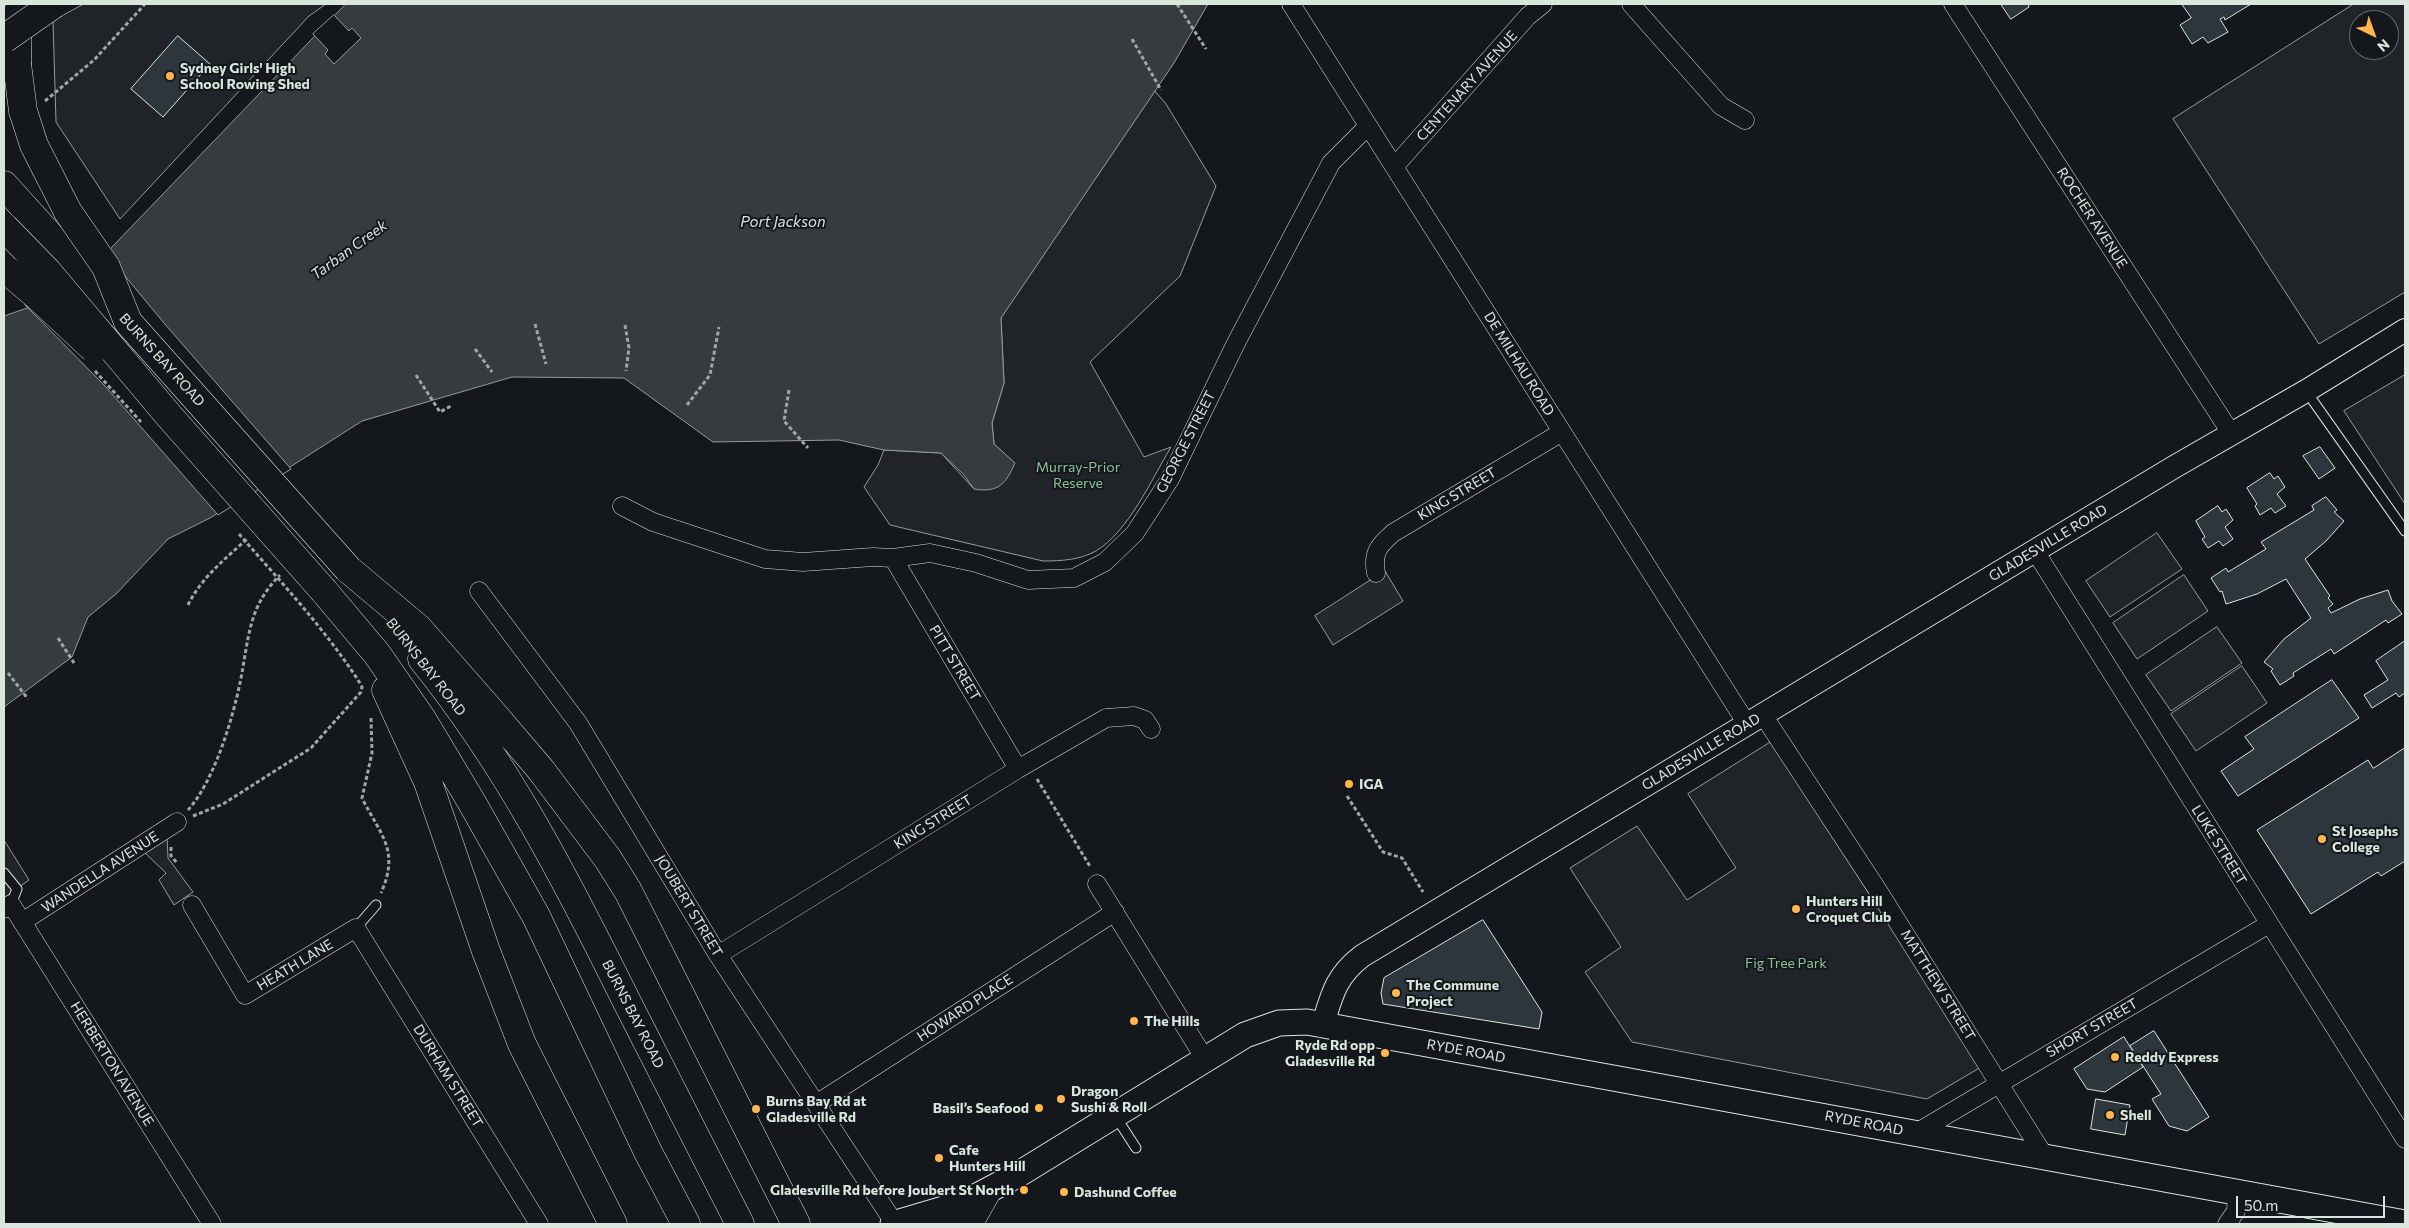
<!DOCTYPE html>
<html>
<head>
<meta charset="utf-8">
<style>
  body { margin:0 }
  #map { position:relative; width:2409px; height:1228px; overflow:hidden; background:#14181c; font-family:Commissioner,sans-serif }
  canvas { display:block }
  .frame { position:absolute; inset:0; border:5px solid #d8e6dc; pointer-events:none }
  .north { position:absolute; left:2349px; top:10px; width:50px; height:50px; box-sizing:border-box; background:#14181c; border:1px solid #626a69; border-radius:50%; rotate:138deg; font-size:14px; font-weight:700; line-height:20px; text-align:center; color:#d8e6dc }
  .north::after { content:''; display:block; margin:auto; width:18px; height:22px; background:#ffb74d; clip-path:polygon(50% 0,100% 100%,50% 72%,0 100%) }
  .scale { position:absolute; left:2236px; top:1196px; width:149px; height:22px; box-sizing:border-box; border:2px solid #d8e6dc; border-top:0; padding-left:6px; font-size:15px; line-height:18px; white-space:nowrap; color:#d8e6dc; -webkit-text-stroke:4px #14181c; paint-order:stroke }
</style>
</head>
<body>
<div id="map">
<canvas width="2409" height="1228"></canvas>
<div class="frame"></div>
<div class="north">N</div>
<div class="scale">50 m</div>
</div>
<script>
const ctx = document.querySelector('canvas').getContext('2d');
ctx.lineJoin = 'round';
function paint(path, color) {
  ctx.fillStyle = color;
  ctx.fill(path, 'evenodd');
}
function strokePath(path, color, width, dash) {
  ctx.strokeStyle = color;
  ctx.lineWidth = width;
  ctx.lineCap = dash ? 'butt' : 'round';
  ctx.setLineDash(dash || []);
  ctx.stroke(path);
}
function drawText(font, color, halo, rows, align = 'center') {
  ctx.font = font + ' Commissioner,sans-serif';
  ctx.lineWidth = 4;
  ctx.setLineDash([]);
  ctx.textBaseline = 'middle';
  ctx.strokeStyle = halo;
  ctx.fillStyle = color;
  for (const [text, x, y, turn = 0] of rows) {
    ctx.save();
    ctx.translate(x, y);
    ctx.rotate((+turn || 0) * Math.PI / 180);
    ctx.textAlign = isNaN(turn) ? turn : align;
    if (halo) ctx.strokeText(text, 0, 0);
    ctx.fillText(text, 0, 0);
    ctx.restore();
  }
}
const green = new Path2D(`
  M84 4H326L309 16 120 219 56 122 53 21Z
  M2354 4H2405V292L2319 344 2173 119ZM2359 20H2389V50H2359Z
  M1155 91 1166 104 1216 186 1180 276 1090 362 1144 457 1171 447C1152 479 1128 532 1096 551 1080 560 1061 561 1043 561L890 525 864 487 878 465 884 450 941 453 974 489 1014 463 994 444 992 423 1004 383 1001 318Z
  M2405 375V504L2344 411Z
  M2157 533 2182 569 2110 617 2086 581Z
  M2184 575 2208 611 2137 659 2113 623Z
  M2217 627 2242 663 2171 711 2146 675Z
  M2242 666 2267 703 2196 751 2171 714Z
  M1771 742 1981 1067 1927 1099 1632 1042 1585 972 1621 947 1570 868 1637 826 1687 900 1736 868 1688 794Z
  M167 836 168 858 193 892 174 905 159 880 166 873 143 851Z
  M4 840 29 880 4 898Z`);
paint(green, '#202428');
strokePath(green, '#939e99', 1);
const parking = new Path2D(`
  M1385 571 1403 601 1333 645 1315 616Z`);
paint(parking, '#24282b');
strokePath(parking, '#939e99', 1);
const water = new Path2D(`
  M346 4H1208L1174 63 1001 318 1004 383 992 423 994 444 1015 463C1006 484 998 493 974 489L964 475 941 453 884 450 839 440 713 442 624 378 512 377 362 421 210 518 168 539 116 594 88 617 72 657 4 707V316L33 306 83 271 111 248Z`);
paint(water, '#363b3e');
strokePath(water, '#939e99', 1);
const pier = new Path2D(`
  M334 15 349 31 352 28 361 38 334 64 325 54 328 50 313 34Z
  M110 258 164 323 291 469 218 515 105 386 25 305Z`);
paint(pier, '#14181c');
strokePath(pier, '#939e99', 1);
const building = new Path2D(`
  M2001 4H2028L2029 7 2011 19Z
  M2182 4H2251L2225 20 2224 17 2220 19 2228 32 2208 43 2203 37 2192 44 2180 25 2191 18Z
  M178 36 210 64 163 117 131 89Z
  M2320 447 2335 468 2319 479 2303 456Z
  M2270 473 2274 479 2278 476 2285 487 2277 494 2286 506 2275 513 2271 508 2260 515 2255 506 2257 504 2247 488Z
  M2326 497 2337 510 2334 512 2344 521 2326 541 2305 559 2330 596 2328 598 2333 604 2328 608 2331 613 2360 599 2388 590 2392 601 2402 614 2388 623 2386 620 2334 654 2331 649 2293 673 2294 676 2280 685 2271 671 2273 669 2264 662 2284 639 2311 618 2286 579 2257 594 2226 604 2222 591 2220 592 2211 578 2226 568 2228 572 2266 549 2261 542 2314 510 2312 506Z
  M2218 506 2222 512 2226 509 2233 520 2225 527 2233 539 2223 546 2219 541 2208 548 2202 539 2205 537 2196 521Z
  M2405 641V693L2399 697 2396 693 2372 708 2364 695 2388 680 2376 661Z
  M2332 680 2359 718 2238 796 2221 771 2254 749 2245 737Z
  M2405 748V861L2381 876 2378 872 2311 914 2257 830 2368 760 2373 768Z
  M1483 920 1542 1012 1539 1029 1383 1004 1381 993 1384 978Z
  M2154 1031 2209 1117 2187 1131 2169 1126 2152 1099 2161 1094 2130 1046Z
  M2124 1037 2143 1067 2105 1092 2087 1089 2074 1069Z
  M2096 1099 2130 1105 2125 1135 2091 1129Z`);
paint(building, '#2c363c');
strokePath(building, '#d8e6dc', 1);
const service = new Path2D(`
  M2306 391 2405 531
  M4 873 17 889 11 904
  M356 928 376 905
  M1116 1117 1136 1148`);
const minor = new Path2D(`
  M1291 4 1747 724
  M1631 4 1721 106 1745 120
  M1953 4 2231 433
  M1394 167 1528 16 1543 4
  M622 506 653 522 765 559 803 562 873 557 893 558 930 553 976 563 1028 580 1074 578 1105 562 1135 533 1170 479 1236 343 1331 163 1368 126
  M2035 551 2405 1139
  M893 558 1018 769
  M1376 573C1372 553 1379 545 1393 533L1562 432
  M479 591 578 723 718 955 895 1224
  M1763 715 1877 889 2045 1157
  M1097 884 1205 1059
  M192 905 245 995 356 928 539 1224
  M4 909 11 904 212 1224
  M22 922 177 822
  M718 955 1018 769 1106 718 1134 716 1145 720 1151 729
  M816 1104 1115 912
  M1916 1133 2269 924
  M974 1224 995 1187
  M2227 1224 2236 1211 2237 1192`);
const tertiary = new Path2D(`
  M1323 1024C1332 994 1336 976 1362 956L2174 467 2306 391 2405 330`);
const secondary = new Path2D(`
  M893 1224 964 1203 1019 1174 1245 1035 1279 1023 1307 1022 2405 1223`);
const primary = new Path2D(`
  M17 64 18 14 20 4
  M4 185 125 319
  M348 569 418 628 495 716 541 770 608 859 628 891 796 1224
  M324 591 377 654 422 719 471 801 536 916 648 1152 686 1224
  M422 659C507 764 567 881 627 1002 664 1076 702 1150 740 1224
  M386 690 428 782 486 951 522 1044 613 1224
  M951 1224 964 1203`);
strokePath(service, '#d8e6dc', 11);
strokePath(minor, '#d8e6dc', 19);
strokePath(tertiary, '#d8e6dc', 24);
strokePath(secondary, '#d8e6dc', 27);
strokePath(primary, '#d8e6dc', 29);
strokePath(new Path2D(`
  M1177 4 1206 49
  M1132 39 1161 90
  M45 101 94 60 145 4
  M535 324 546 364
  M625 325 629 348 626 371
  M475 349 492 372
  M416 375 440 412 451 406
  M789 390 784 421 808 448
  M687 405 710 375 719 327
  M188 605C201 578 225 559 247 539
  M58 638 74 663
  M8 673 28 699
  M371 718 372 753 362 798C381 836 400 850 381 893
  M1037 779 1091 868
  M1347 796 1383 852 1402 858 1423 892
  M188 810C214 781 232 721 240 683 249 640 247 608 280 575
  M193 816 223 804 311 748 361 692 362 687 358 680
  M171 847V856L178 864`), '#9da8a2', 3, [4, 2.5]);
strokePath(service, '#14181c', 9);
strokePath(minor, '#14181c', 18);
strokePath(tertiary, '#14181c', 22);
strokePath(secondary, '#14181c', 25);
strokePath(primary, '#14181c', 28);
const primaryBridge = new Path2D(`
  M17 64 23 111 34 145 68 212 106 267 128 322 348 569
  M4 227 47 271 170 417 324 591
  M4 268 35 294 94 349`);
const trunkBridge = new Path2D(`
  M4 39 54 4`);
strokePath(primaryBridge, '#d8e6dc', 29, []);
strokePath(trunkBridge, '#d8e6dc', 29, []);
strokePath(new Path2D(`
  M95 371 141 422
  M239 534C280 581 324 628 358 680`), '#9da8a2', 3, [4, 2.5]);
strokePath(primaryBridge, '#14181c', 28);
strokePath(trunkBridge, '#14181c', 28);
for (const [x, y, r, color] of [
  [170,76,5,"#ffb74d"],
  [1349,784,5,"#ffb74d"],
  [2322,839,5,"#ffb74d"],
  [1796,909,5,"#ffb74d"],
  [1396,993,5,"#ffb74d"],
  [1134,1021,5,"#ffb74d"],
  [1385,1053,5,"#ffb74d"],
  [2115,1057,5,"#ffb74d"],
  [1061,1099,5,"#ffb74d"],
  [1039,1108,5,"#ffb74d"],
  [756,1109,5,"#ffb74d"],
  [2110,1115,5,"#ffb74d"],
  [939,1158,5,"#ffb74d"],
  [1024,1190,5,"#ffb74d"],
  [1064,1192,5,"#ffb74d"]
]) {
  const dot = new Path2D();
  dot.arc(x, y, r, 0, 2 * Math.PI);
  ctx.fillStyle = color;
  ctx.fill(dot);
  strokePath(dot, '#14181c', 2);
}
drawText('bold 14px', '#d8e6dc', '#14181c', [
  ["Sydney Girls' High",180,68],
  ["School Rowing Shed",180,84],
  ["IGA",1359,784],
  ["St Josephs",2332,831],
  ["College",2332,847],
  ["Hunters Hill",1806,901],
  ["Croquet Club",1806,917],
  ["The Commune",1406,985],
  ["Project",1406,1001],
  ["The Hills",1144,1021],
  ["Ryde Rd opp",1375,1045,"right"],
  ["Gladesville Rd",1375,1061,"right"],
  ["Reddy Express",2125,1057],
  ["Dragon",1071,1091],
  ["Sushi & Roll",1071,1107],
  ["Burns Bay Rd at",766,1101],
  ["Gladesville Rd",766,1117],
  ["Basil’s Seafood",1029,1108,"right"],
  ["Shell",2120,1115],
  ["Cafe",949,1150],
  ["Hunters Hill",949,1166],
  ["Gladesville Rd before Joubert St North",1014,1190,"right"],
  ["Dashund Coffee",1074,1192]
], 'left');
drawText('14px', '#d8e6dc', '#14181c', [
  ["CENTENARY AVENUE",1467,86,-48],
  ["ROCHER AVENUE",2092,218,57],
  ["BURNS BAY ROAD",162,360,48],
  ["DE MILHAU ROAD",1519,364,58],
  ["GEORGE STREET",1186,442,-63],
  ["KING STREET",1457,494,-31],
  ["GLADESVILLE ROAD",2048,543,-31],
  ["PITT STREET",955,663,59],
  ["BURNS BAY ROAD",426,667,52],
  ["GLADESVILLE ROAD",1701,752,-31],
  ["KING STREET",933,822,-32],
  ["LUKE STREET",2219,845,58],
  ["WANDELLA AVENUE",100,872,-33],
  ["JOUBERT STREET",689,906,59],
  ["HEATH LANE",295,965,-31],
  ["MATTHEW STREET",1938,985,58],
  ["HOWARD PLACE",965,1008,-33],
  ["BURNS BAY ROAD",633,1014,63],
  ["SHORT STREET",2092,1028,-30],
  ["RYDE ROAD",1466,1051,10],
  ["HERBERTON AVENUE",112,1064,58],
  ["DURHAM STREET",448,1076,58],
  ["RYDE ROAD",1864,1123,11]
]);
drawText('14px', '#8ac095', '#14181c', [
  ["Murray-Prior",1078,467],
  ["Reserve",1078,483],
  ["Fig Tree Park",1786,963]
]);
drawText('italic 15px', '#d8e6dc', '#14181c', [
  ["Port Jackson",783,222],
  ["Tarban Creek",349,250,-36]
]);
</script>
</body>
</html>
